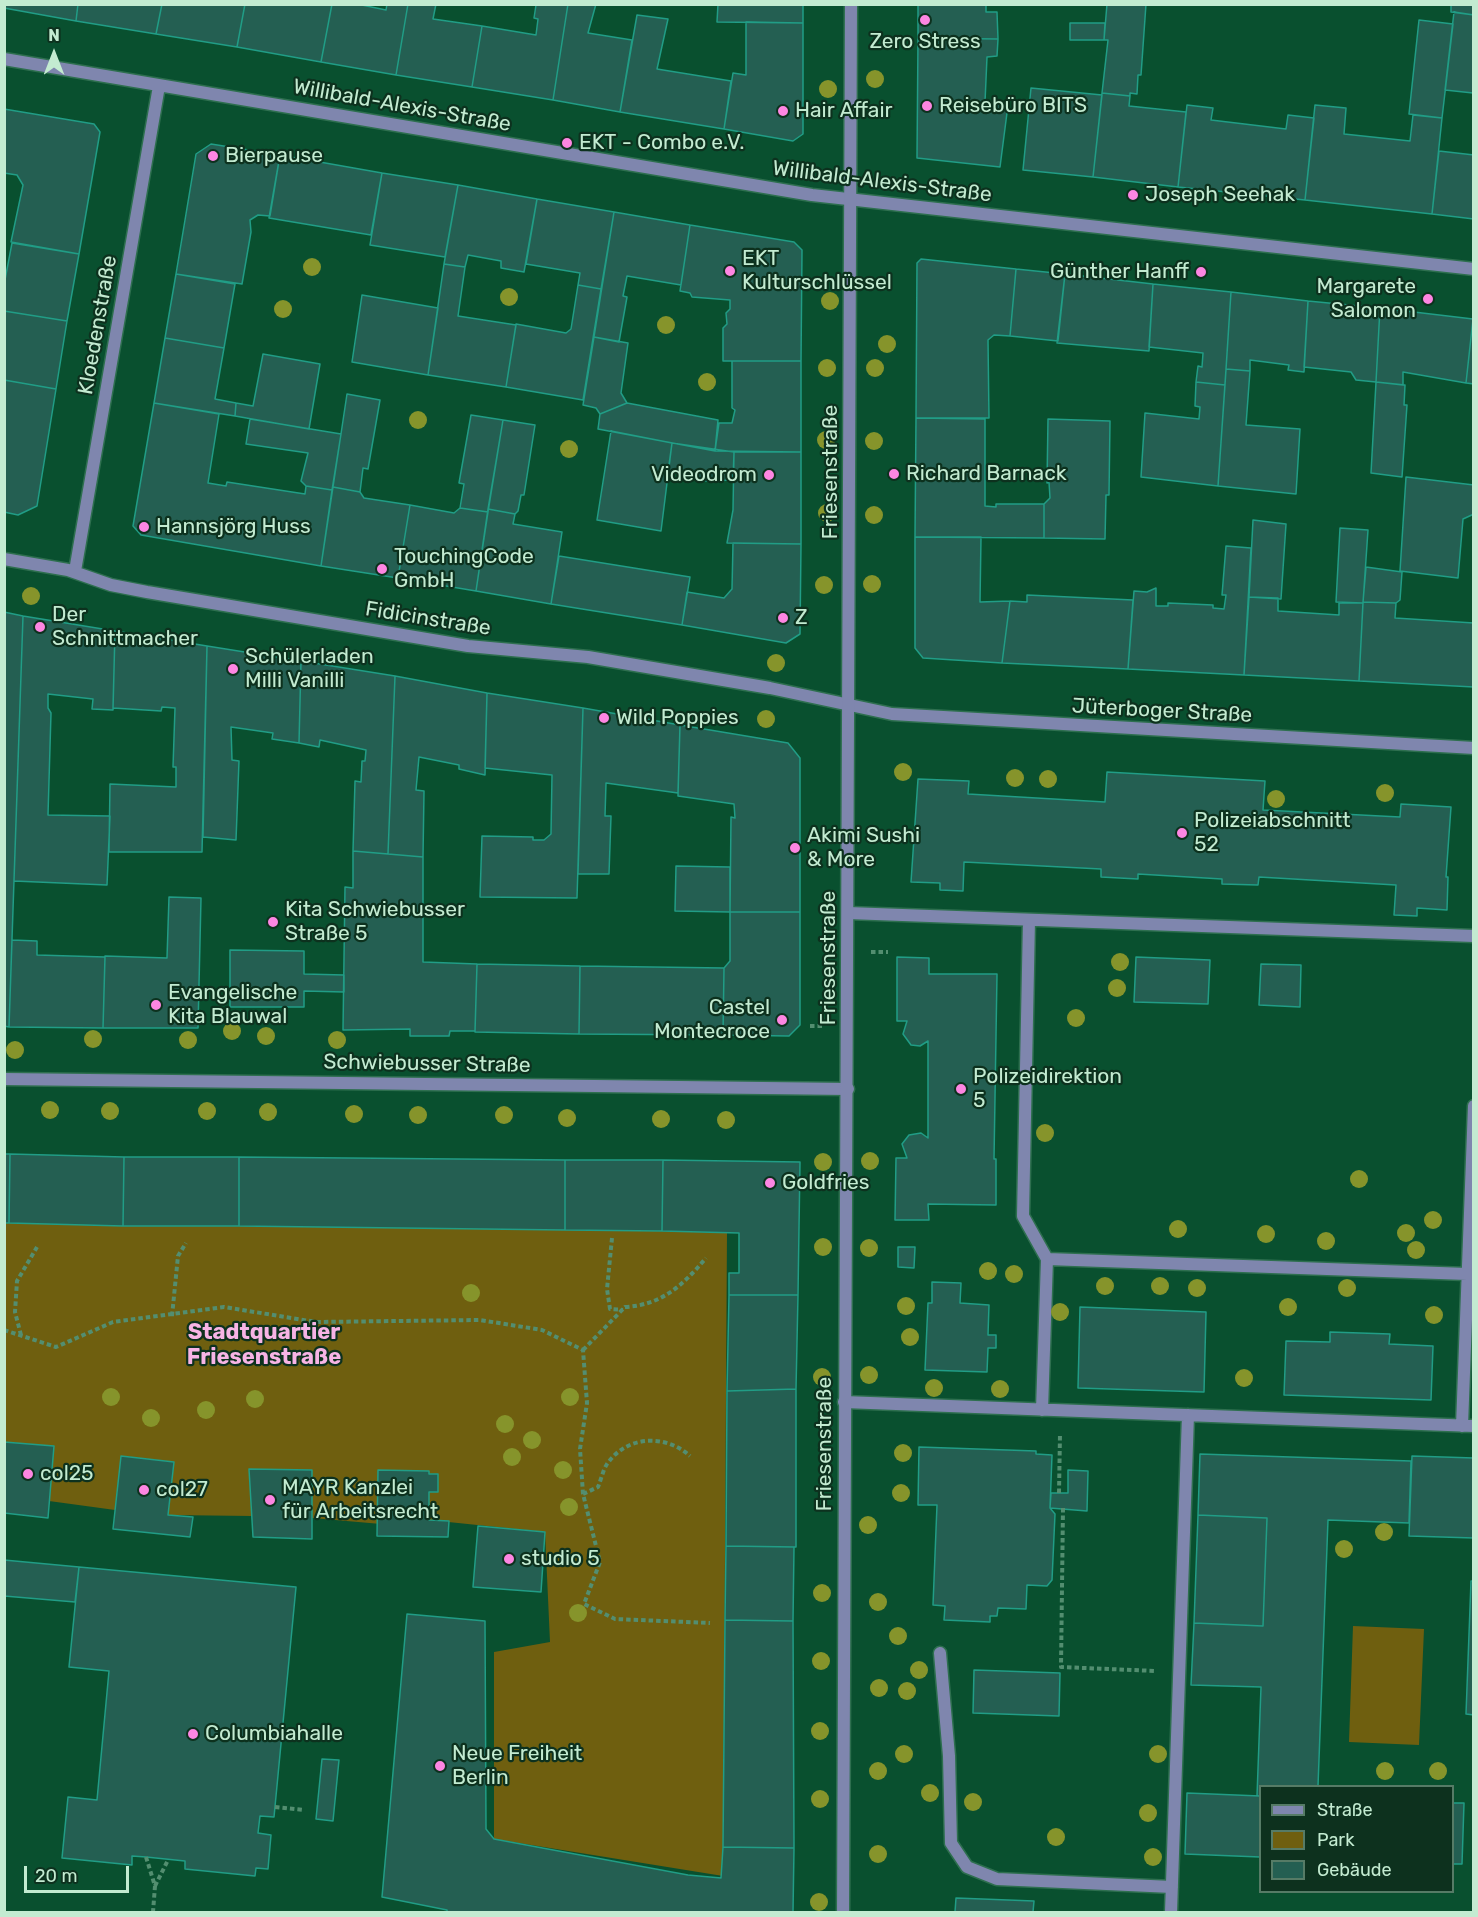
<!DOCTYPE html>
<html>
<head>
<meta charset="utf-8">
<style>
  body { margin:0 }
  #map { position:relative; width:1478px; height:1917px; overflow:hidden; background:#09502f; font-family:Rubik,sans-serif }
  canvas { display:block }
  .frame { position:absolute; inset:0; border:6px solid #c3ebd1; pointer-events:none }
  .legend { position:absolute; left:1259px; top:1785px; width:195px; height:108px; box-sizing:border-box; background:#0d311e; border:2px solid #567b66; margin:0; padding:8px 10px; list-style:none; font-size:18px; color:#c3ebd1 }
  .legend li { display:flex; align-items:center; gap:12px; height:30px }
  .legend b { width:30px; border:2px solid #567b66 }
  .north { position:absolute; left:24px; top:24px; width:60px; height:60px; -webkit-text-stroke:4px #0d311e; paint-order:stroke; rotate:0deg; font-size:16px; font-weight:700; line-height:24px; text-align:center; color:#c3ebd1 }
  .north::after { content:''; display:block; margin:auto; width:21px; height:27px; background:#c3ebd1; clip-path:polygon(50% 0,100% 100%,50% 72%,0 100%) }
  .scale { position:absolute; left:24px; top:1866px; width:105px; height:27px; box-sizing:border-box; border:3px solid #c3ebd1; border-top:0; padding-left:8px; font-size:18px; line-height:21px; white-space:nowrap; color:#c3ebd1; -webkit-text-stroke:4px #0d311e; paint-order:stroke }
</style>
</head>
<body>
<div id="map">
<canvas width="1478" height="1917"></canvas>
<div class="frame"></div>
<ul class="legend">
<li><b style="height:8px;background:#7f86ae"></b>Straße</li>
<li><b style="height:16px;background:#6f5f0f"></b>Park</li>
<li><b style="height:16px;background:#245f52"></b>Gebäude</li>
</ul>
<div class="north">N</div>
<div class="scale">20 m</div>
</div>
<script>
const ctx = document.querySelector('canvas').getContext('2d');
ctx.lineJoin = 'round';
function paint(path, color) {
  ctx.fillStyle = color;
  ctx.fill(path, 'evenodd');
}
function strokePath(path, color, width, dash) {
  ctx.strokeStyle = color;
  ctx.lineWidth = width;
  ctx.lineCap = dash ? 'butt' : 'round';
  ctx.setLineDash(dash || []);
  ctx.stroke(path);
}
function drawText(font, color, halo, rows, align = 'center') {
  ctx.font = font + ' Rubik,sans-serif';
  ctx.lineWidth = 4.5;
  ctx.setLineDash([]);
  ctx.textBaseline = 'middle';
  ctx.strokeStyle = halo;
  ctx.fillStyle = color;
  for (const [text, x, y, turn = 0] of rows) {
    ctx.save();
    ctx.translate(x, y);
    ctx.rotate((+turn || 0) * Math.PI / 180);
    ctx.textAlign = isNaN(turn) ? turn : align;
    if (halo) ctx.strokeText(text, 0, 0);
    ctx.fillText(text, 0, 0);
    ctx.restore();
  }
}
paint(new Path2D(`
  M5 1222 727 1232 723 1876 494 1839V1652L550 1642 545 1532 429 1520 381 1524 312 1518V1470L249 1469 252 1516 168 1515 174 1462 122 1456 115 1510 49 1501 53 1446 5 1442Z
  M1353 1626 1424 1629 1419 1745 1349 1742Z`), '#6f5f0f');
const building = new Path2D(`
  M4 4H78L76 21 4 8Z
  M78 4H162L156 34 76 21Z
  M162 4H245L237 47 156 34Z
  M245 4H332L321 62 237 47Z
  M332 4H357L386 10 387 4H408L396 75 321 62Z
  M408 4H436L433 19 482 26 472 87 396 75Z
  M534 4H568L553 100 472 87 482 26 536 35 538 19 534 18 536 5Z
  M568 4H596L588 33 632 40 620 112 553 100Z
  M718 4H803V23L717 22Z
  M918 4H986V12H997L998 39 918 38Z
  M1107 4H1146L1141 75H1138L1137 94 1130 93V96L1102 93 1108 40H1104Z
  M1451 4H1474V15L1451 12Z
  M1454 12 1474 15 1473 93 1445 90Z
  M637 15 668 19 657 69 731 81 724 129 620 112Z
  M1419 20 1453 24 1442 118 1409 114Z
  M746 22 803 23V134L793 141 724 129 733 73 746 75Z
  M1070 23H1105L1104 40H1070Z
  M918 38 998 39 997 56 987 57 985 102 1008 105 1000 167 917 158Z
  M1031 88 1102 95 1093 177 1023 170Z
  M1102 93 1130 96 1129 106 1186 112 1178 187 1093 177Z
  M1187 105 1213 108 1211 120 1286 129 1288 115 1314 118 1305 200 1178 187Z
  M1315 105 1346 108 1344 134 1410 141 1413 115 1442 118 1432 214 1305 200Z
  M4 109 94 124 100 132 79 254 11 242 23 185 17 175 4 173Z
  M211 144 280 155 270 216 258 215 250 220 251 232 242 284 176 274 196 154Z
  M1439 151 1474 155V219L1432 214Z
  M280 155 382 173 371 235 269 218Z
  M382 173 458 185 445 257 370 245Z
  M458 185 537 199 524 272 501 268V261L468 255 465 267 444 264Z
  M537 199 614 212 601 289 578 285 580 273 526 264Z
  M614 212 690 225 681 285 627 276 623 296 627 297 619 342 594 337Z
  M690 225 794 242 802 250 801 361H723V328L727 324 726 313 730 309V300L692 297 690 293 680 291Z
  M12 243 79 254 67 321 4 311V285Z
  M921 259 1016 269 1010 336 994 335 988 340 989 418H916L917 263Z
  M444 264 465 267 458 316 516 325 506 387 428 375Z
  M1016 269 1065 274 1058 341 1010 336Z
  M176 274 235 284 224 348 165 338Z
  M1065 274 1153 284 1149 351 1057 343Z
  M1153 284 1231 292 1225 385 1196 382 1198 366 1202 367 1203 353 1149 347Z
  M578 285 601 289 583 400 506 387 516 324 566 333 571 329Z
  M1231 292 1308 301 1304 372 1288 370 1289 365 1250 360V371L1226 369Z
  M362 295 438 308 428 375 352 362Z
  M1308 301 1380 308 1376 382 1356 380 1351 372 1304 367Z
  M1380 308 1473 319 1466 383 1403 372V385L1376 382Z
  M4 311 67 321 56 389 4 380Z
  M1473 319H1474V384L1466 383Z
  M594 337 628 343 621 393 627 403 600 414 596 408 583 405Z
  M165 338 224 348 215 399 236 403 235 416 154 403Z
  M263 354 320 364 309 429 235 416 236 403 253 406Z
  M732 361H801V452L715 451 719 423H732L735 410 732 408Z
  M1226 369 1250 371 1246 425 1300 429 1296 494 1218 486Z
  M4 380 56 389 37 506 18 515 4 512Z
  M1196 382 1225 385 1218 486 1141 477 1145 413 1199 419 1200 407 1195 406Z
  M1376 382 1405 385 1404 405H1407L1402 477 1371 473Z
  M347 394 380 400 368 469 363 468 360 492 333 487Z
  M154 403 219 414 208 483 226 486 227 482 305 494 306 486 332 490 321 566 141 535 133 526Z
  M627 403 718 420 715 451 598 429 600 414Z
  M471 415 503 420 488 512 460 508 464 484 459 483Z
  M916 418 985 419V506L996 507V504H1044V538L915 537Z
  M250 419 341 434 332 490 306 486 301 481 308 453 246 444Z
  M1048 419 1110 421 1109 495H1106L1105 539 1044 538V504L1050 498 1049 482 1047 483Z
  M503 420 535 425 524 495H521L518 511 515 514 488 509Z
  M611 431 672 443 661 531 597 520Z
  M672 443 734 452 733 480 706 481 690 478 691 475 668 472Z
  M734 452H801V544L727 543 733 510Z
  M1406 477 1474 485V514L1463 519 1458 578 1400 571Z
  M333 487 360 492 364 498 410 505 398 578 321 566Z
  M410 505 454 513 460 508 488 512 476 591 398 578Z
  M488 509 515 514 513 524 562 532 551 604 476 591Z
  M1253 520 1286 524 1281 599 1249 597Z
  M1340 528 1368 530 1363 603 1336 602Z
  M915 537H981L980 602 1010 601 1002 663 923 658 915 648Z
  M733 543 801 544 800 634 786 643 682 625 687 592 724 598 732 589Z
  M1226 546 1251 548 1244 675 1128 669 1134 591 1147 592 1156 588V606H1168V603L1213 605V608L1224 609 1226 595H1222Z
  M559 556 690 577 682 625 551 604Z
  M1366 567 1402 572 1400 600 1396 603 1363 602Z
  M1027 595 1133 600 1128 669 1002 663 1010 601 1027 602Z
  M1249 597 1278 598V611L1339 615V603H1363L1359 681 1244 675Z
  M1363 602 1396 603 1395 618 1474 623V687L1359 681Z
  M4 612 23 616 9 1027 4 1026Z
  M23 616 115 631 113 710 92 709 93 699 48 694V708L51 713 48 815 110 816 107 885 14 881Z
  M115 631 207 646 202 852H109L110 784 176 787V767H173L175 708 162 707 161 711 113 708Z
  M207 646 301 661 299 743 272 739 273 733 231 727 232 760 239 761 236 840 203 837Z
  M301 661 395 676 388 854 353 851 355 781 361 782 362 761H365L366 750 320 740 319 747 299 743Z
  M395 676 487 693 485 775 459 769V765L419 757 416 790 424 791 423 857 388 854Z
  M487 693 583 708 577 898 480 897 482 836 533 837V840H544L551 834 552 775 485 768Z
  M583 708 680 725 678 793 606 783 605 816H611L609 874H578Z
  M680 725 788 743 800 758V912H730L731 817 735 818 734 804 678 796Z
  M1107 772 1265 781 1263 810 1400 817 1401 804 1451 807 1446 877H1448L1447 910 1417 908V916L1394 915 1396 885 1259 877 1258 885 1222 884V879L1138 874V879L1101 877V869L964 862 963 891 940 890V883L911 882 918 779 969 781 968 794 1105 802Z
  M353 851 423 857V962L477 964 475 1031H450L449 1036H410V1029L343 1030 345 887 353 888Z
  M676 866 730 867V912L675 911Z
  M169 897 201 898 198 1028H103L105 956 167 958Z
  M730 912H800V1025L789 1036 723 1035 724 968 730 961Z
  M12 940 37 941V955L105 957 103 1028 9 1027Z
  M230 950 304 951V974L344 975V992L304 991V1007H230Z
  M897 957 929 958V974H997L994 1159H996V1205L928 1204 929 1220H895L896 1158H907L902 1144 909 1135 921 1133 928 1138V1041L920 1046 911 1045 903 1034 907 1021H897Z
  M1136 957 1210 960 1208 1004 1134 1002Z
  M477 964 580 966 579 1034 475 1032Z
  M1261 964 1301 965 1300 1007 1259 1005Z
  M580 966 724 968 723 1035 579 1034Z
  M4 1154H10L9 1223H4Z
  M10 1154 124 1157 123 1226 9 1223Z
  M124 1157H239V1226H123Z
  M239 1157 565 1160V1230L239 1226Z
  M565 1160H663L662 1231 565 1230Z
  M663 1160 800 1162 798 1295H729V1273H739V1233L662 1231Z
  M898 1247H915L914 1268 898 1267Z
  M932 1282 961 1283 960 1303 989 1305 988 1335H996V1348H988L987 1372 925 1370 928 1303H932Z
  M729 1295H798L796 1389 727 1391Z
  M1080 1307 1206 1312 1204 1392 1078 1388Z
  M1330 1332 1390 1334 1389 1344 1433 1346 1431 1400 1284 1395 1286 1341 1330 1342Z
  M796 1389V1547L726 1546 727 1391Z
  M4 1442 54 1446 48 1518 4 1513Z
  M919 1447 1036 1451V1454L1052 1455 1050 1508 1055 1514 1052 1580 1047 1586 1027 1585 1026 1609 998 1608 997 1616H990V1622L944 1620 945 1606 933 1605 937 1505H918Z
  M1200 1454 1411 1461 1409 1523 1328 1520 1318 1786H1260V1796H1257L1261 1687 1191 1685 1194 1623 1263 1626 1267 1518 1198 1515Z
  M121 1456 174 1462 168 1515 193 1517 190 1537 113 1529Z
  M1412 1456 1474 1458V1538L1409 1536Z
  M249 1469 312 1470V1539L253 1537Z
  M378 1470 429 1471V1474H438V1492H429V1520L449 1521 448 1537 377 1536Z
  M1068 1470 1088 1471 1087 1511 1050 1508 1051 1493H1068Z
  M1198 1515 1267 1518 1263 1626 1194 1623Z
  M478 1526 545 1532 541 1592 473 1587Z
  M726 1546 794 1547 793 1621 725 1620Z
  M4 1560 79 1567 75 1602 4 1596Z
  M79 1567 296 1587 274 1817 260 1816 258 1833 271 1835 268 1869 256 1868 255 1876 185 1869V1861L146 1857 132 1856V1865L62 1858 68 1797 97 1800 109 1671 69 1667Z
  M1471 1581H1474V1715L1466 1714Z
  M407 1614 485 1621 486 1829 494 1839 688 1875 721 1878 723 1847 794 1848 793 1912H447V1910L382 1897Z
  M725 1620 793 1621 794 1848 723 1847Z
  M974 1670 1060 1673 1059 1716 973 1713Z
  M322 1759 339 1760 333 1821 316 1819Z
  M1187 1793 1260 1796V1857L1185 1854Z
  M1452 1803H1464L1462 1864H1452Z
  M956 1898 1034 1901 1033 1912H955Z`);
paint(building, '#245f52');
strokePath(building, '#219d86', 1.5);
const service = new Path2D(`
  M848 913 1474 936
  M1029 920 1023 1216 1047 1259 1042 1410
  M1047 1259 1467 1274
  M844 1402 1474 1426
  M1462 1426 1474 1106
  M940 1653 949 1756 951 1843 967 1867 997 1879 1172 1887
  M1171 1912 1188 1415`);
const minor = new Path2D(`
  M4 59 812 195 1474 269
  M4 559 68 570 111 585 147 592 468 646 588 657 770 688 892 714 1474 748
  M75 571 159 86
  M4 1079 848 1089`);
const tertiary = new Path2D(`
  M843 1912 851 4`);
strokePath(service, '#2e6f4f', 15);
strokePath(minor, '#2e6f4f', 15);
strokePath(tertiary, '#2e6f4f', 15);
strokePath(new Path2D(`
  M871 952H888
  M810 1026H822
  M612 1238 607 1289 610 1309 623 1310
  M172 1316 178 1256 186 1243
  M4 1330 56 1347 113 1322 224 1307 316 1322 480 1320 542 1330 583 1350 587 1403 580 1449 583 1494 600 1562 584 1604 615 1619 710 1623
  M21 1335 15 1312 17 1281 37 1247
  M583 1350 625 1307C662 1305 683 1285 706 1258
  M1059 1493 1060 1434
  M583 1494 598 1487C601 1480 603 1470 607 1464 627 1435 666 1434 690 1456
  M1063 1508 1061 1667 1156 1671
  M275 1807 304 1810
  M146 1857 155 1886 153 1912
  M155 1886 168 1860`), '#538e70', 4, [4.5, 3]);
strokePath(service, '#7f86ae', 12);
strokePath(minor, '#7f86ae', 12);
strokePath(tertiary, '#7f86ae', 12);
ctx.fillStyle = '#86942b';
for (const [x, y] of [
  [875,79],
  [828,89],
  [312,267],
  [509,297],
  [830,301],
  [283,309],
  [666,325],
  [887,344],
  [827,368],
  [875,368],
  [707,382],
  [418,420],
  [826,440],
  [874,441],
  [569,449],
  [827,513],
  [874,515],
  [872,584],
  [824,585],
  [31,596],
  [776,663],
  [766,719],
  [903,772],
  [1015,778],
  [1048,779],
  [1385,793],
  [1276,799],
  [1120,962],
  [1117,988],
  [1076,1018],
  [232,1031],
  [266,1036],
  [93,1039],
  [188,1040],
  [337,1040],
  [15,1050],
  [50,1110],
  [110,1111],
  [207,1111],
  [268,1112],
  [354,1114],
  [418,1115],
  [504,1115],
  [567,1118],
  [661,1119],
  [726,1120],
  [1045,1133],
  [870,1161],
  [823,1162],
  [1359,1179],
  [1433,1220],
  [1178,1229],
  [1406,1233],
  [1266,1234],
  [1326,1241],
  [823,1247],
  [869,1248],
  [1416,1250],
  [988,1271],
  [1014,1274],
  [1105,1286],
  [1160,1286],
  [1197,1288],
  [1347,1288],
  [471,1293],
  [906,1306],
  [1288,1307],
  [1060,1312],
  [1434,1315],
  [910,1337],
  [869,1375],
  [822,1377],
  [1244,1378],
  [934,1388],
  [1000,1389],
  [111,1397],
  [570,1397],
  [255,1399],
  [206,1410],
  [151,1418],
  [505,1424],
  [532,1440],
  [903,1453],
  [512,1457],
  [563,1470],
  [901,1493],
  [569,1507],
  [868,1525],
  [1384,1532],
  [1344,1549],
  [822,1593],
  [878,1602],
  [578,1613],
  [898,1636],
  [821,1661],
  [919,1670],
  [879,1688],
  [907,1691],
  [820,1731],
  [904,1754],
  [1158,1754],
  [878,1771],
  [1385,1771],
  [1438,1771],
  [930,1793],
  [820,1799],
  [973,1802],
  [1148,1813],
  [1056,1837],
  [878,1854],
  [1153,1857],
  [819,1902]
]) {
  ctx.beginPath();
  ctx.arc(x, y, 9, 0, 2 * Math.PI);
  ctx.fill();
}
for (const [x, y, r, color] of [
  [925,20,6,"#fd86e2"],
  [927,106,6,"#fd86e2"],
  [783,111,6,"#fd86e2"],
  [567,143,6,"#fd86e2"],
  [213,156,6,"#fd86e2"],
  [1133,195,6,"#fd86e2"],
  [730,271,6,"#fd86e2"],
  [1201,272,6,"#fd86e2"],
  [1428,299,6,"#fd86e2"],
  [894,474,6,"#fd86e2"],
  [769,475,6,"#fd86e2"],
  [144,527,6,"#fd86e2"],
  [382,569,6,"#fd86e2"],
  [783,618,6,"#fd86e2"],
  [40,627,6,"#fd86e2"],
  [233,669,6,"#fd86e2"],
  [604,718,6,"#fd86e2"],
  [1182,833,6,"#fd86e2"],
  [795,848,6,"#fd86e2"],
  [273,922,6,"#fd86e2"],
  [156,1005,6,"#fd86e2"],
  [782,1020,6,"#fd86e2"],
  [961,1089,6,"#fd86e2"],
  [770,1183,6,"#fd86e2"],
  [28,1474,6,"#fd86e2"],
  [144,1490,6,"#fd86e2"],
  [270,1500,6,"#fd86e2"],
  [509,1559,6,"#fd86e2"],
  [193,1734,6,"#fd86e2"],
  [440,1766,6,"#fd86e2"]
]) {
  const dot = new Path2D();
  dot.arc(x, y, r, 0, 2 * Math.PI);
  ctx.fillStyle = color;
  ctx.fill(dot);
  strokePath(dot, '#0d311e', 2);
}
drawText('21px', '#c3ebd1', '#0d311e', [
  ["Zero Stress",925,42,"center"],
  ["Reisebüro BITS",939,106],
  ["Hair Affair",795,111],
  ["EKT - Combo e.V.",579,143],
  ["Bierpause",225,156],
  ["Joseph Seehak",1145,195],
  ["EKT",742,259],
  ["Kulturschlüssel",742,283],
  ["Günther Hanff",1189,272,"right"],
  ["Margarete",1416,287,"right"],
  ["Salomon",1416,311,"right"],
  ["Richard Barnack",906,474],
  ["Videodrom",757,475,"right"],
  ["Hannsjörg Huss",156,527],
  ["TouchingCode",394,557],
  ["GmbH",394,581],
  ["Der",52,615],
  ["Schnittmacher",52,639],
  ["Z",795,618],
  ["Schülerladen",245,657],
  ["Milli Vanilli",245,681],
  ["Wild Poppies",616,718],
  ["Polizeiabschnitt",1194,821],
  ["52",1194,845],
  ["Akimi Sushi",807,836],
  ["& More",807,860],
  ["Kita Schwiebusser",285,910],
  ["Straße 5",285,934],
  ["Evangelische",168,993],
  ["Kita Blauwal",168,1017],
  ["Castel",770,1008,"right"],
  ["Montecroce",770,1032,"right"],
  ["Polizeidirektion",973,1077],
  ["5",973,1101],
  ["Goldfries",782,1183],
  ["col25",40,1474],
  ["MAYR Kanzlei",282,1488],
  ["für Arbeitsrecht",282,1512],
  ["col27",156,1490],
  ["studio 5",521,1559],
  ["Columbiahalle",205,1734],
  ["Neue Freiheit",452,1754],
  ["Berlin",452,1778]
], 'left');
drawText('21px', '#c3ebd1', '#0d311e', [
  ["Willibald-Alexis-Straße",402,106,10],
  ["Willibald-Alexis-Straße",882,182,7],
  ["Kloedenstraße",98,325,-80],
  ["Friesenstraße",831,472,-90],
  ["Fidicinstraße",428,619,9],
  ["Jüterboger Straße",1162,711,3],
  ["Friesenstraße",829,958,-90],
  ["Schwiebusser Straße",427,1064,1],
  ["Friesenstraße",825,1444,-90]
]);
drawText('bold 22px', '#f7b4e5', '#0d311e', [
  ["Stadtquartier",264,1333],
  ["Friesenstraße",264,1358]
]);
</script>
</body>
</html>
